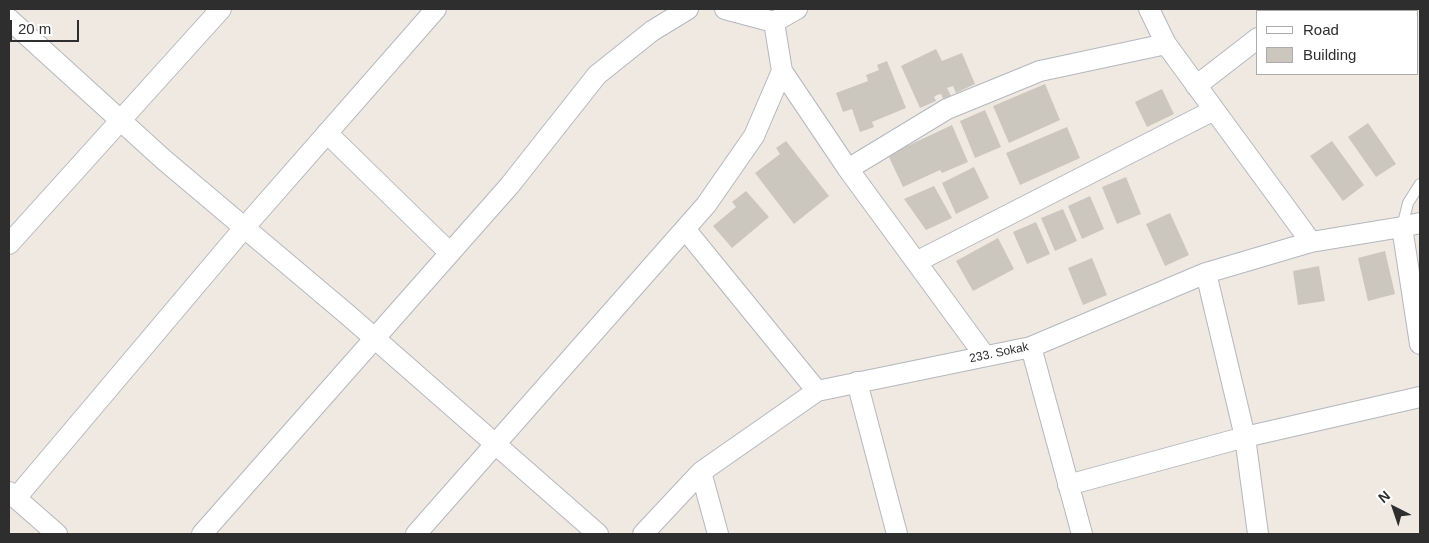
<!DOCTYPE html>
<html>
<head>
<meta charset="utf-8">
<style>
  body { margin:0 }
  #map { position:relative; width:1429px; height:543px; overflow:hidden; background:#efe9e1; font-family:Helvetica,sans-serif }
  canvas { display:block }
  .frame { position:absolute; inset:0; border:10px solid #2e2e2e; pointer-events:none }
  .legend { position:absolute; left:1256px; top:10px; width:162px; height:65px; box-sizing:border-box; background:#fff; border:1px solid #ababab; margin:0; padding:6px 9px; list-style:none; font-size:15px; color:#2e2e2e }
  .legend li { display:flex; align-items:center; gap:10px; height:25px }
  .legend b { width:25px; border:1px solid #ababab }
  .north { position:absolute; left:1369px; top:483px; width:50px; height:50px; -webkit-text-stroke:4px #fff; paint-order:stroke; rotate:319deg; font-size:14px; font-weight:700; line-height:20px; text-align:center; color:#2e2e2e }
  .north::after { content:''; display:block; margin:auto; width:18px; height:22px; background:#2e2e2e; clip-path:polygon(50% 0,100% 100%,50% 72%,0 100%) }
  .scale { position:absolute; left:10px; top:20px; width:69px; height:22px; box-sizing:border-box; border:2px solid #2e2e2e; border-top:0; padding-left:6px; font-size:15px; line-height:18px; white-space:nowrap; color:#2e2e2e; -webkit-text-stroke:4px #fff; paint-order:stroke }
</style>
</head>
<body>
<div id="map">
<canvas width="1429" height="543"></canvas>
<div class="frame"></div>
<ul class="legend">
<li><b style="height:6px;background:#fff"></b>Road</li>
<li><b style="height:14px;background:#cbc7bf"></b>Building</li>
</ul>
<div class="north">N</div>
<div class="scale">20 m</div>
</div>
<script>
const ctx = document.querySelector('canvas').getContext('2d');
ctx.lineJoin = 'round';
function paint(path, color) {
  ctx.fillStyle = color;
  ctx.fill(path, 'evenodd');
}
function strokePath(path, color, width, dash) {
  ctx.strokeStyle = color;
  ctx.lineWidth = width;
  ctx.lineCap = dash ? 'butt' : 'round';
  ctx.setLineDash(dash || []);
  ctx.stroke(path);
}
function drawText(font, color, halo, rows, align = 'center') {
  ctx.font = font + ' Helvetica,sans-serif';
  ctx.lineWidth = 5;
  ctx.setLineDash([]);
  ctx.textBaseline = 'middle';
  ctx.strokeStyle = halo;
  ctx.fillStyle = color;
  for (const [text, x, y, turn = 0] of rows) {
    ctx.save();
    ctx.translate(x, y);
    ctx.rotate((+turn || 0) * Math.PI / 180);
    ctx.textAlign = isNaN(turn) ? turn : align;
    if (halo) ctx.strokeText(text, 0, 0);
    ctx.fillText(text, 0, 0);
    ctx.restore();
  }
}
paint(new Path2D(`
  M936 49 942 61 962 53 975 84 956 93 953 86 947 88 951 96 943 99 941 94 937 95 934 97 936 101 920 108 901 66Z
  M887 61 906 108 872 122 874 127 860 132 852 109 843 112 836 93 868 81 866 75 879 70 877 65Z
  M1045 84 1060 120 1009 143 993 106Z
  M1162 89 1174 114 1147 127 1135 102Z
  M985 110 1001 147 975 158 960 121Z
  M1368 123 1396 164 1376 177 1348 137Z
  M952 125 968 162 942 173 940 170 903 187 888 155Z
  M1067 127 1080 158 1020 185 1006 153Z
  M786 141 829 196 794 224 755 173 780 154 776 148Z
  M1332 141 1364 185 1343 201 1310 156Z
  M974 167 989 198 956 214 942 183Z
  M1126 177 1141 214 1117 224 1102 187Z
  M934 186 952 218 926 230 904 199Z
  M746 191 769 217 732 248 713 226 736 207 732 202Z
  M1090 196 1104 229 1082 239 1068 206Z
  M1063 209 1077 241 1055 251 1041 218Z
  M1170 213 1189 255 1165 266 1146 224Z
  M1036 222 1050 254 1027 264 1013 232Z
  M998 238 1014 269 973 291 956 261Z
  M1385 251 1395 294 1368 301 1358 258Z
  M1092 258 1107 295 1083 305 1068 268Z
  M1319 266 1325 301 1298 305 1293 271Z`), '#cbc7bf');
const service = new Path2D(`
  M1402 227 1408 203 1420 184`);
const minor = new Path2D(`
  M725 9 774 22
  M1149 9 1166 44 1311 242
  M1293 11 1296 9
  M9 19 163 159 348 315 598 534
  M774 22 797 9
  M782 71 848 169 985 356
  M1196 86 1258 38
  M327 133 450 253
  M848 169 947 109 1040 71 1166 44
  M1402 227 1420 344
  M685 229 817 391
  M9 244 221 9
  M916 262 1214 110
  M1206 273 1245 437 1258 534
  M1031 347 1082 534
  M857 382 897 534
  M701 472 718 534
  M1068 485 1245 437 1420 397
  M9 492 57 534
  M16 498 244 228 436 9
  M202 534 510 185 597 75 652 31 688 9
  M416 534 706 205 754 136 782 71 774 22
  M643 534 701 472 817 391 1031 347 1206 273 1311 242 1402 227 1420 223`);
strokePath(service, '#b4b7c1', 12);
strokePath(minor, '#b4b7c1', 22);
strokePath(service, '#fff', 10);
strokePath(minor, '#fff', 20);
drawText('12px', '#2e2e2e', '#fff', [
  ["233. Sokak",999,353,-12]
]);
</script>
</body>
</html>
